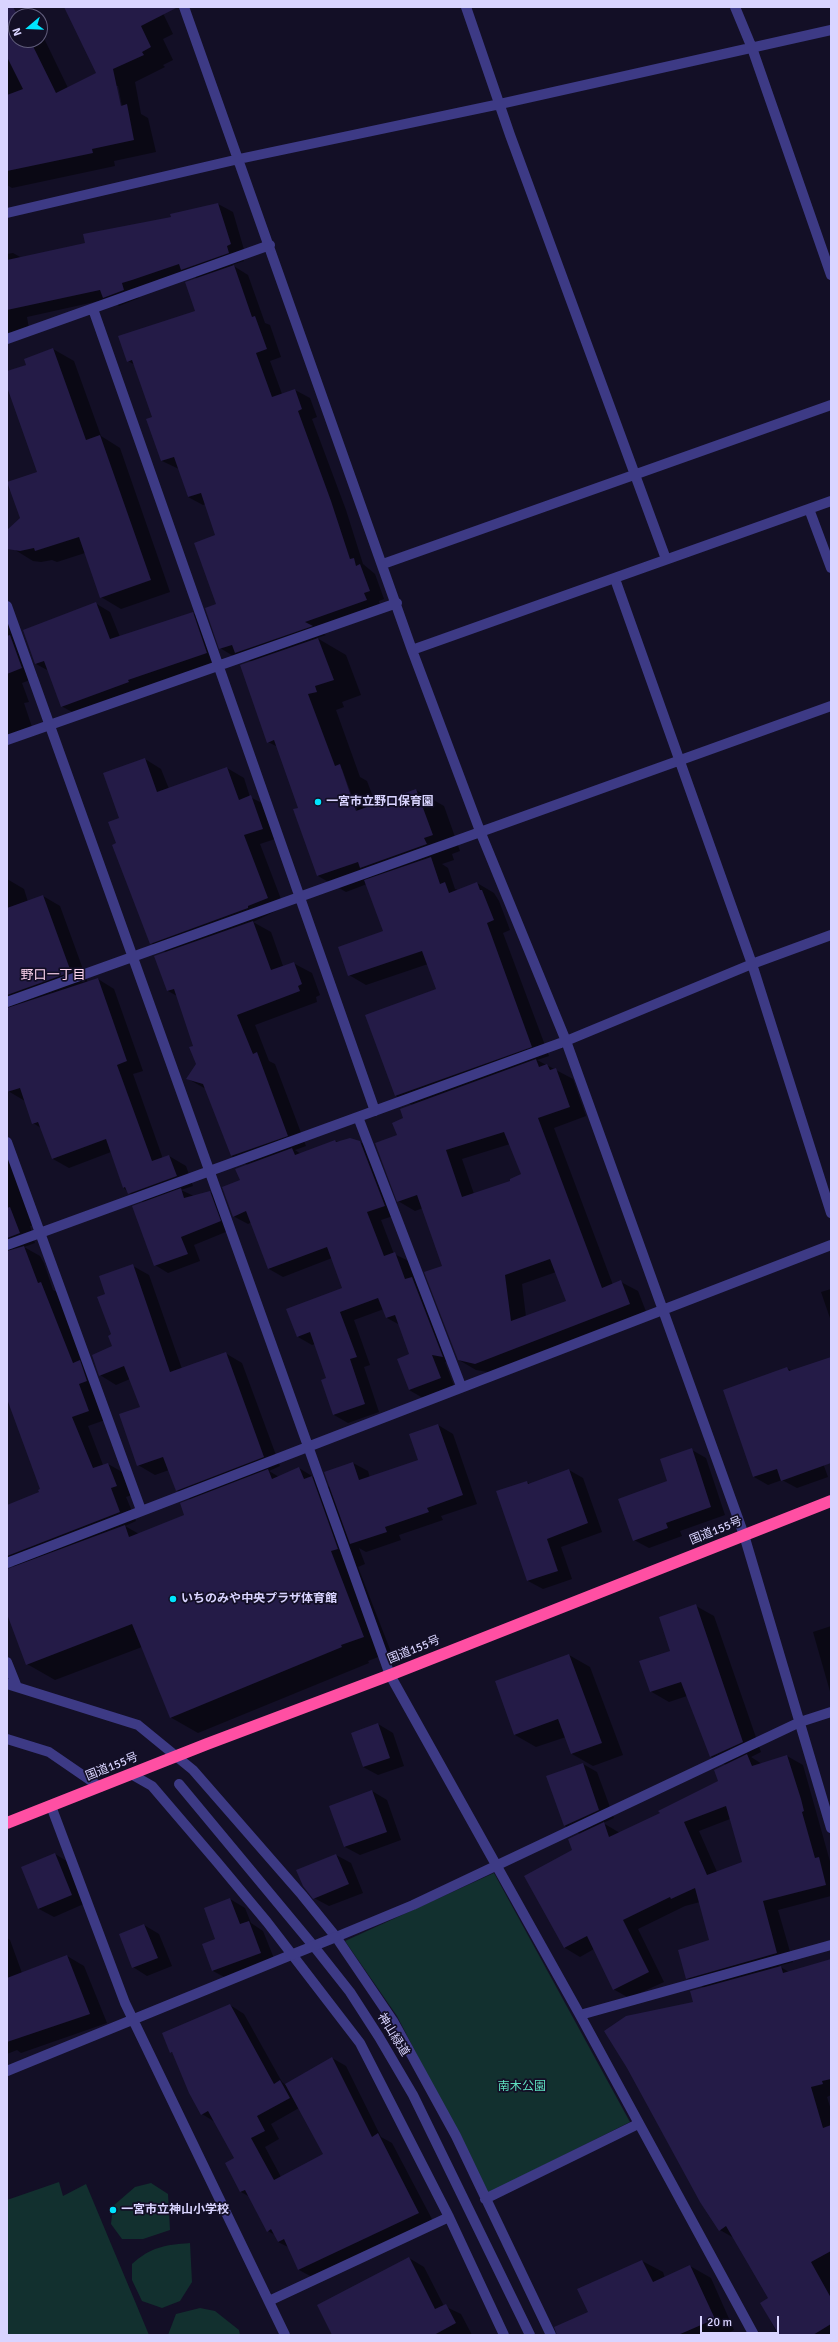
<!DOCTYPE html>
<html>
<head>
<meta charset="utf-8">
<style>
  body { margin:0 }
  #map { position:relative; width:838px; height:2342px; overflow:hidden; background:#130f26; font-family:Signika,sans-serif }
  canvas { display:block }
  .frame { position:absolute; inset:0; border:8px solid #d9d4ff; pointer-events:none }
  .north { position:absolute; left:8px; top:8px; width:40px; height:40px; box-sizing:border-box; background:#130f26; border:1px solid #625e7d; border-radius:50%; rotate:251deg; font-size:11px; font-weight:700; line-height:16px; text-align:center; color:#d9d4ff }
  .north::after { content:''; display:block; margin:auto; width:14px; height:18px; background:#00e5ff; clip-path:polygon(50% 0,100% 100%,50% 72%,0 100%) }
  .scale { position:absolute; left:700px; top:2316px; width:79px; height:18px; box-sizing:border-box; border:2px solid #d9d4ff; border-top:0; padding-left:5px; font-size:12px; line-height:14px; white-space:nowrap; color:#d9d4ff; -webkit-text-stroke:3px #130f26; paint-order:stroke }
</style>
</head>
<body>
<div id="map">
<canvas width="838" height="2342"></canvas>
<div class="frame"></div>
<div class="north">N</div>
<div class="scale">20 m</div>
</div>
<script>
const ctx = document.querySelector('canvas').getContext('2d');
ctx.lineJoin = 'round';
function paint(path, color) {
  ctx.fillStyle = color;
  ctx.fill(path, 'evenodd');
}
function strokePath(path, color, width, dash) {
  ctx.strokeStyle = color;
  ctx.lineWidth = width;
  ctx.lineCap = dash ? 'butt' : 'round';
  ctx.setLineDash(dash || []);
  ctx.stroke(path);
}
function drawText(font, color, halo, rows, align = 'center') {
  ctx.font = font + ' Signika,"Noto Sans JP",sans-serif';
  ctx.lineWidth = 3.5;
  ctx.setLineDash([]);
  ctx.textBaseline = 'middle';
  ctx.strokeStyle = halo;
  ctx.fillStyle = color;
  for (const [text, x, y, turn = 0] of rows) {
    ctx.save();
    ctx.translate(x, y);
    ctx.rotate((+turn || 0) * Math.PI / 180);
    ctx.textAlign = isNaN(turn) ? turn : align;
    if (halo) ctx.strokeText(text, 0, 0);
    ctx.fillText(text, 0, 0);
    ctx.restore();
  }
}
paint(new Path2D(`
  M494 1873 630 2122 488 2193 397 2016 345 1941Z
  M59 2182 63 2196 86 2184 149 2335H7V2200Z
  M151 2183 168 2194 170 2230 143 2239H122L111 2224 113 2206 135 2187Z
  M190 2243 192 2282 180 2301 162 2308 142 2301 132 2280V2264C151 2247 164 2245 190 2243Z
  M200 2308 215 2311 239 2330 240 2335H168L176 2314Z`), '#12302f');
paint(new Path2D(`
  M65 7H160L173 34 163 39 173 60 163 65 165 67 135 82 141 114 148 118 156 152 114 161 115 166 12 188 7 185V21L16 17V40H40V30L68 88 97 74ZM116 86H118L123 111H121Z
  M218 204 233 212 245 253 241 254 244 261 232 265 248 275 265 323 270 325 281 357 270 361 282 394 295 390 310 398 317 417 312 419 346 510 363 564 375 574 384 599 379 601 381 608 319 631 326 635 317 638 346 655 361 695 342 702 344 707 336 710 360 777 367 781 376 805 416 790 444 806 460 851 452 854 454 860 442 864 448 868 455 889 458 890 477 883 494 893 499 901 510 930 503 933 549 1056 537 1060 573 1079 586 1116 554 1128 613 1285 621 1282 638 1291 647 1314 493 1373 476 1370 459 1360 443 1266 423 1208 415 1211 398 1201V1136L404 1118 412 1105 396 1096 366 1016 437 989 428 964 366 985 349 975 384 932 367 884 346 892 318 876 294 810 299 808 278 747 268 742 252 662 241 655 235 657 220 648 217 605V536L206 504 203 505 188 497 179 469 162 461 147 420 154 417 135 365 128 361 196 312 198 279 189 273 136 291 139 298 119 306 108 299 27 317 29 329 7 333V254L13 253 22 258 86 244ZM340 769H342L359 815 357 816ZM510 1144 522 1175 512 1181 474 1194 462 1159ZM556 1272 568 1302 526 1317 522 1284Z
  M53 349 74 361 101 436 120 448 170 592 121 609 101 597 85 553 57 562 52 560 41 562 33 561 7 545V532L21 518 39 472 7 384V372L27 365Z
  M95 603 110 612 120 637 192 613 207 621 221 661 76 714 61 706 49 671 36 664Z
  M7 622 13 637 26 645 38 677 22 683 29 702 24 703 33 730 7 736Z
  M145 759 161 769 169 789 227 768 244 778 250 797 268 806 278 838 260 844 284 907 253 922 271 932 283 966 293 963 312 973 320 995 316 997 317 1002 255 1025 269 1061 275 1064 306 1146 295 1150 301 1154 335 1141 360 1142 374 1150 399 1214 381 1220 394 1254 409 1261 456 1364 445 1362 454 1386 423 1398 409 1390 411 1355 400 1325 387 1318 384 1309 354 1320 370 1365 364 1367 379 1412 348 1423 334 1415 328 1379 315 1344 312 1345 298 1337 344 1289 332 1258 283 1277 269 1269 252 1222 248 1224 233 1216 241 1181 248 1165 231 1156 206 1089 188 1079 197 1064 194 1046 177 996 168 991 156 957 167 953 151 943 117 844 120 819Z
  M7 879 24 889 28 902 43 896 60 906 88 983 98 979 114 989 143 1071 133 1074 163 1159 169 1156 186 1166 193 1186 181 1190 196 1197 210 1192 223 1200 233 1229 194 1245 200 1261 168 1273 155 1265 145 1203 129 1193 123 1187 111 1152 69 1168 53 1159 41 1128 33 1123 25 1101 8 1091Z
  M7 1153 33 1225 30 1226 35 1243 24 1247 40 1256 44 1263 53 1290 57 1292 105 1420 88 1426 103 1465 108 1464 124 1473 132 1495 126 1497 136 1521 125 1526 139 1534 186 1516 192 1500 176 1490 169 1470 155 1475 138 1465 141 1407 130 1379 116 1385 100 1375 114 1346 107 1294 133 1266 149 1275 182 1369 225 1353 242 1363 280 1466 269 1471 279 1477 299 1468 331 1488 353 1463 368 1471 370 1478 419 1461 438 1425 453 1434 477 1504 441 1516 443 1520 399 1535 401 1540 366 1552 359 1548 365 1564 358 1567 391 1652 368 1661 369 1663 198 1733 170 1717 142 1647 55 1680 27 1664 7 1611V1570L16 1568 7 1562V1506L40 1493 42 1489 7 1397Z
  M831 1289V1321L821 1292Z
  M831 1358V1451L820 1455 828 1477 797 1488 782 1480 768 1485 754 1477 787 1368 792 1371Z
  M692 1450 706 1458 725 1515 680 1531 682 1536 649 1548 634 1540 669 1481Z
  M569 1470 583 1478 602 1532 561 1547 572 1579 543 1589 528 1581 498 1492 527 1482 530 1484Z
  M696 1606 714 1616 761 1752 751 1757 762 1764 787 1756 803 1765 831 1865V1896L778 1910 793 1962 779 1966 789 1972 831 1960V2095L827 2097 831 2110V2335H778L761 2303 770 2298 734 2238 720 2230 694 2002 705 1988 687 1978 710 1941 700 1902 685 1906 638 1929 664 1982 629 1998 613 1989 594 1949 580 1957 565 1948 573 1850 580 1834 565 1826 547 1777 583 1764 597 1772 614 1818 603 1823 620 1833 661 1814 719 1781 726 1765 711 1757 687 1696 669 1702 650 1691ZM730 1819 743 1863 717 1872 699 1831Z
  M831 1626V1695L813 1632Z
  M569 1655 590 1667 623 1755 593 1766 572 1754 566 1737 536 1747 515 1735 496 1681Z
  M378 1724 393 1733 404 1766 378 1775 363 1767Z
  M372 1791 387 1800 401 1840 360 1855 345 1847Z
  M55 1854 70 1863 86 1903 54 1917 39 1909Z
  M336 1855 351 1863 363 1893 329 1906 314 1898Z
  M230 1899 245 1908 251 1923 263 1931 275 1961 228 1979 213 1971 203 1944 217 1939Z
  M144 1925 159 1934 172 1966 147 1976 133 1967Z
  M7 1938 10 1940 22 1973 67 1956 84 1966 107 2023 21 2053 17 2050 7 2054Z
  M230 2005 244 2014 282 2082 286 2085 332 2058 346 2066 381 2137 392 2143 433 2221 314 2278 299 2270 290 2248 278 2242 275 2235 268 2231 250 2197 241 2192 226 2163 235 2158 215 2122 202 2114 174 2054 171 2052ZM299 2108 324 2155 281 2177 265 2147 279 2139 271 2124Z
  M409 2258 424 2267 444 2306 461 2314 472 2335H333Z
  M642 2261 663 2272 665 2278 690 2266 711 2278 734 2330 724 2335H572L589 2313Z`), '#0007');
paint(new Path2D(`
  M7 7H13L18 16H16V40H30L56 93 96 73 64 7H178L141 26 151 47 142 52 144 55 113 69 121 106 127 104 134 140 92 149 93 153 7 171V95L23 89 7 57Z
  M218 203 231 244 227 246 229 253 181 270 179 264 132 280 122 283 124 290 103 298 100 290 7 310V260L85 243 83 234 171 217 170 214Z
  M234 265 252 317 255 316 267 349 256 353 272 397 295 389 302 409 298 411 331 501 350 559 354 558 356 566 360 564 370 591 364 593 367 600 305 622 313 626 235 653 232 645 219 649 205 608 216 604 194 543 215 535 201 493 188 497 174 457 161 461 146 419 152 417 132 360 127 362 118 336 195 311 185 282Z
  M53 348 86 440 100 435 151 580 100 598 79 537 35 551 34 548 20 551 7 549V530L20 518 7 482 37 472 7 387V371L26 365 24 359Z
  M96 602 110 639 193 612 207 653 128 680 129 682 61 707 44 661 35 664 23 630Z
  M10 635 22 668 7 674V636Z
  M318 638 334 680 315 686 317 692 308 694 335 766 340 764 356 811 416 789 433 835 424 838 427 844 360 868 358 862 317 876 293 809 298 808 274 740 267 743 240 665Z
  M145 758 157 792 227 767 239 800 251 795 263 829 244 835 268 898 248 906V908L150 944 112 845 116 843 108 822 119 818 103 773Z
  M431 857 440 884 445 882 449 893 477 882 480 890H482L494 920 487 923 532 1047 395 1096 365 1015 436 989 422 951 348 976 338 947 383 931 364 880Z
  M43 895 71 972 7 995V908Z
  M253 921 271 970 294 962 302 984 298 986 300 991 237 1015 253 1054 257 1052 288 1136 231 1156 203 1084 186 1079 196 1064 189 1047 193 1046 174 989 167 991 154 956Z
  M98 978 127 1061 117 1065 152 1161 169 1155 177 1176 128 1194 125 1187 123 1188 106 1139 52 1159 38 1122 32 1124 20 1088 7 1092V1008Z
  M536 1059 539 1067 547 1064 550 1070 556 1068 570 1107 538 1118 602 1288 621 1280 630 1304 475 1364 458 1360 424 1272 442 1266 417 1195 397 1202 375 1143 397 1135 392 1123 403 1118 400 1109ZM504 1132 521 1174 510 1179V1181L462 1197 446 1150ZM550 1259 566 1301 511 1321 505 1275Z
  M350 1138 360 1141 385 1206 367 1212 384 1256 395 1252 405 1279 412 1277 443 1357 432 1355 441 1378 409 1390 397 1359 409 1354 395 1315 386 1318 378 1298 340 1312 357 1357 350 1359 365 1404 333 1415 321 1380 326 1378 310 1332 297 1337 286 1309 342 1288 327 1247 268 1269 246 1211 233 1217 222 1187 240 1180 235 1169 292 1148 295 1155 335 1140 336 1142Z
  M181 1188 184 1198 210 1191 221 1221 181 1237 188 1254 154 1266 132 1206Z
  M10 1207 20 1233 7 1238V1208Z
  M24 1246 38 1283 41 1282 73 1363 80 1360 87 1381 79 1384 89 1411 72 1417 93 1468 108 1463 117 1486 111 1488 120 1512 7 1556V1505L39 1492 38 1490 40 1489 7 1399V1251Z
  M133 1264 170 1372 226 1352 264 1457 176 1491 163 1457 137 1466 119 1414 140 1407 124 1366 99 1376 92 1355 112 1346 108 1336 111 1334 97 1297 105 1294 99 1276Z
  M831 1357V1463L781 1481 777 1469 753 1477 723 1390 787 1367 789 1371Z
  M438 1424 463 1495 427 1508 429 1512 385 1527 387 1532 350 1544 324 1472 353 1462 359 1480 418 1460 409 1434Z
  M692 1448 711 1507 666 1523 668 1528 633 1541 618 1499 667 1481 660 1459Z
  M299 1467 304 1479 312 1476 338 1549 331 1551 364 1637 341 1645 342 1647 170 1718 132 1624 26 1665 7 1614V1569L125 1525 129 1537 184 1515 180 1503 268 1469 272 1479Z
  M569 1469 588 1523 547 1539 558 1571 527 1581 496 1491 527 1481 528 1484Z
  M696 1604 743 1742 710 1757 681 1682 650 1692 639 1661 670 1651 659 1617Z
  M569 1654 602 1743 571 1754 558 1719 514 1735 495 1681Z
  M378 1723 390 1758 363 1767 351 1733Z
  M747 1754 752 1766 787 1755 801 1799 804 1811 802 1812 815 1858 819 1857 826 1885 763 1901 777 1953 686 1979 678 1950 709 1940 695 1888 671 1899 670 1897 623 1920 649 1972 613 1990 587 1936 564 1948 524 1876 572 1850 568 1839 604 1822 609 1837 660 1813 658 1811 718 1781 714 1770ZM726 1806 742 1862 707 1875 684 1822Z
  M583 1763 599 1810 564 1826 546 1776Z
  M372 1790 387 1832 344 1847 329 1806Z
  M55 1853 72 1895 38 1909 21 1867Z
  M336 1854 349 1884 313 1899 303 1886 296 1870Z
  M230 1898 240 1924 249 1921 261 1953 212 1971 202 1944 215 1939 204 1908Z
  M144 1924 158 1958 132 1968 119 1934Z
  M67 1955 90 2014 7 2042V1978Z
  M831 1959V2079L822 2081 823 2084 811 2087 823 2128 831 2125V2251L811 2262 831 2298V2324L813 2335H779L760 2303 768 2298 726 2226 719 2231 700 2202 627 2068 604 2031 626 2016 693 2002 690 1991 781 1966 783 1973Z
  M230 2004 274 2084 280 2080 290 2098 257 2116 265 2131 251 2138 274 2180 323 2154 285 2084 332 2057 372 2137 378 2133 419 2213 298 2270 284 2239 278 2242 271 2229 267 2232 245 2190 240 2192 225 2163 234 2158 208 2111 201 2115 189 2093 172 2052 170 2053 162 2033Z
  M409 2257 435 2309 446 2304 456 2323 434 2335H332L317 2305Z
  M642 2260 653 2282 690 2265 715 2319 678 2335H557L554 2327 588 2312 577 2289Z`), '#241b47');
strokePath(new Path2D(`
  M184 7 412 650 480 831 566 1041 744 1535 831 1828
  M466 7 510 135 666 559
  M735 7 752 48 831 275
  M7 213 239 159 500 104 831 30
  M93 309 375 1111
  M7 339 270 245
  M809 509 831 568
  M383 564 831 405
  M615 579 752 964 831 1213
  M7 606 390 1675 580 2015 754 2335
  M412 650 831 501
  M7 740 397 603
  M7 1002 831 706
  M358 1117 461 1386
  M7 1142 141 1510
  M7 1245 566 1041 752 964 831 935
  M7 1563 831 1245
  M7 1662 17 1687
  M7 1684 138 1725 193 1770 302 1895 336 1937 393 2021 456 2136 551 2335
  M7 1739 49 1752 100 1787
  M131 1774 152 1786 217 1862 267 1922 360 2043 449 2217 504 2335
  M179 1784 316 1949 350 1992 379 2037 413 2095 530 2335
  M51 1806 125 2003 285 2335
  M336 1937 413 1905 800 1722 831 1712
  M580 2015 831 1945
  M7 2071 291 1955
  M485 2199 638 2124
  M269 2301 449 2217`), '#3d3a85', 10);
strokePath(new Path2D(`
  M7 1823 207 1744 390 1675 831 1501`), '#ff4fa3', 12);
strokePath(new Path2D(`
  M291 1955 336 1937`), '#3d3a85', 10);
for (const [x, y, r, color] of [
  [318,802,4,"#00e5ff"],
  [173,1599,4,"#00e5ff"],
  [113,2210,4,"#00e5ff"]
]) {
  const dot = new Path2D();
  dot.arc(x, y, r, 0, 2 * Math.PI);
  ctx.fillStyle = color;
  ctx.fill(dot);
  strokePath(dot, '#130f26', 1.5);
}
drawText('bold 12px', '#d9d4ff', '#130f26', [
  ["一宮市立野口保育園",326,802],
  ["いちのみや中央プラザ体育館",181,1599],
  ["一宮市立神山小学校",121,2210]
], 'left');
drawText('12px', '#d9d4ff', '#130f26', [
  ["国道155号",716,1531,-22],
  ["国道155号",414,1650,-22],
  ["国道155号",112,1767,-22],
  ["神山緑道",393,2035,58]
]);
drawText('12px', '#5fe0c0', '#130f26', [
  ["南木公園",522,2087]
]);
drawText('13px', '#ffd6f0', '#130f26', [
  ["野口一丁目",53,976]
]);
</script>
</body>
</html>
